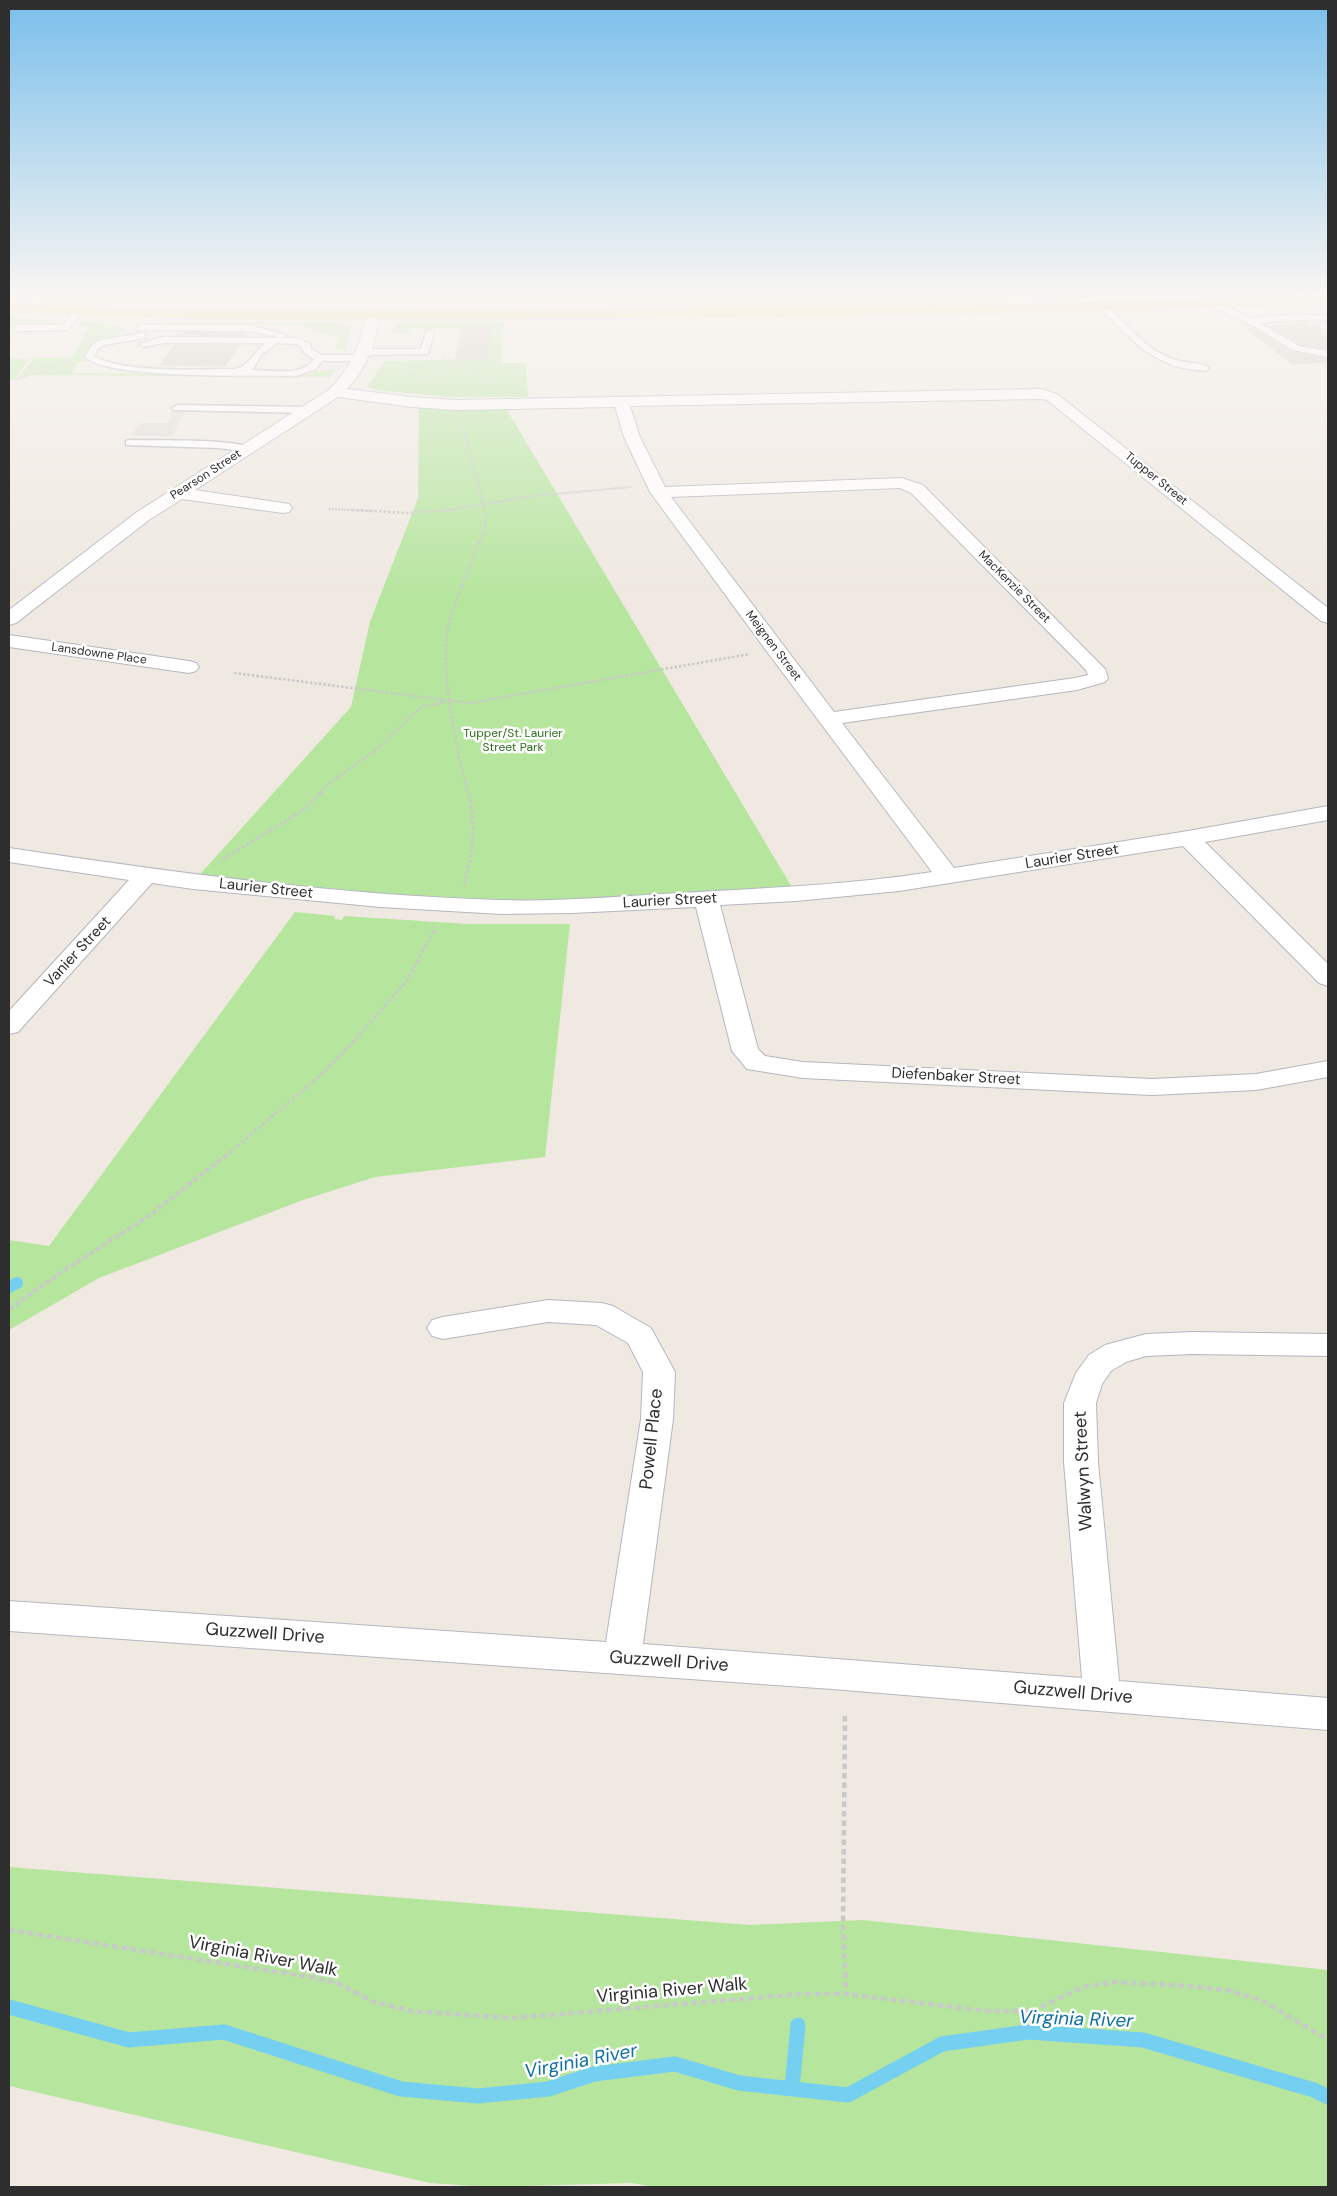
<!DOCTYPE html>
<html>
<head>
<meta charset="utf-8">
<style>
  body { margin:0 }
  #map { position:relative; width:1337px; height:2196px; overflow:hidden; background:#efe9e1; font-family:"DM Sans",sans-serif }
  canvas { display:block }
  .frame { position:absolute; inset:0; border:10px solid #2e2e2e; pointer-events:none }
</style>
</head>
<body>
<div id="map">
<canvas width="1337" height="2196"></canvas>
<div class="frame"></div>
</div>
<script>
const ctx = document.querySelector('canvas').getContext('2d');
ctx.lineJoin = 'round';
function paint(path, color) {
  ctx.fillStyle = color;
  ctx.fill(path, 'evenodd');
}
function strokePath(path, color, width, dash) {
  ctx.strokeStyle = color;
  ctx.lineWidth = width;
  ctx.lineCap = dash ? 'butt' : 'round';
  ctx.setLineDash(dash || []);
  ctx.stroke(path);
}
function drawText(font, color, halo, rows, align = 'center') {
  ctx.font = font + ' "DM Sans",sans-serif';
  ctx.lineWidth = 5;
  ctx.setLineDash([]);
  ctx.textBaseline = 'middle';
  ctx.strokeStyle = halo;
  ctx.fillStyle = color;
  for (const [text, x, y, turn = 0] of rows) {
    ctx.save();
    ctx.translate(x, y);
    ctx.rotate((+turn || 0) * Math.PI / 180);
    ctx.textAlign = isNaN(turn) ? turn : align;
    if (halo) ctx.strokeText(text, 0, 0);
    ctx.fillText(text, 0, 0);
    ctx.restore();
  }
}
paint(new Path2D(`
  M257 290H507L521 293V303L291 299 246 301 243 294Z
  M9 318 60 321 62 322 53 325H9Z
  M81 321 115 325 124 328 119 334 93 344 82 359 89 362H78L72 373 310 375 315 371 336 369 330 377 33 375 15 381 34 358H71L90 327 76 326Z
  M166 322H338L351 328 345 351 335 348 338 339 303 326 165 324Z
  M504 322 501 363H526L528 397H447L377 390 368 387 369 383 385 361 488 359 492 328 411 329 409 333H391L396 324 405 323Z
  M9 359H29L14 380H9Z
  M419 403 504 405 796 894 572 906 193 882 351 707 370 622 418 498Z
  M295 912 335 916 334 919 342 920 344 916 468 924H570L545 1157 375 1177 303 1200 99 1278 9 1330V1240L49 1246Z
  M9 1867 750 1925 863 1920 1328 1970V2187H654L632 2183 490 2187 430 2183 9 2086Z`), '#b6e59e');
paint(new Path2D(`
  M173 411H185L172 436H131L139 423H167Z`), '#dfdcd8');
strokePath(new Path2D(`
  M9 1287 17 1283`), '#75cff0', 12);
strokePath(new Path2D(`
  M9 2007 129 2040 224 2032 401 2089 478 2096 548 2089 594 2074 675 2064 739 2083 848 2095 942 2044 1028 2032 1143 2040 1314 2090 1328 2097
  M792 2088 798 2025`), '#75cff0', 15);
const building = new Path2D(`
  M1306 323 1311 326H1317L1328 333V349L1300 344 1270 327Z
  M461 328H492L488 359 456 360Z
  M1253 328 1292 352 1328 359V362L1292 364 1247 329Z
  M184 332 247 333 245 336 182 335Z
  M175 345H239L225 366 160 365Z`);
paint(building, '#cbc7bf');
strokePath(building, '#cbc5ba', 1);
const service = new Path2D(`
  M1209 301H1215L1251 318 1297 314 1328 316V321L1297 320 1260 323 1299 346 1328 351V357L1293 350 1257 328 1209 305Z
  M1100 304H1106C1127 325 1146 351 1176 360 1186 364 1201 361 1209 368L1205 371C1194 369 1181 369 1170 364 1140 353 1122 329 1100 308Z
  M76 310 83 312 68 330 17 331 13 328 17 325H63Z
  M140 325H249L286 335 282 338 249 331 137 330V326Z
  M430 329 434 332 428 354 365 355 361 352 365 349H421L426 332Z
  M142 333 145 334V338L104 345 98 349 94 356C126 374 199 369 236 369 250 365 254 351 266 343H163L143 347 139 344 163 337 298 338 310 344 311 349 321 355H362L366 358 362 361H322L316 369 296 376C258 375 108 380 85 357L92 345 98 341ZM277 343 296 344 302 347 303 352 314 359C302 377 271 370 252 370L262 354Z
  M177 405 308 407 313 410 308 413 174 410 172 408Z
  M129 440C150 441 239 438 252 449L247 452 219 448 126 445V441Z`);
const minor = new Path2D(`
  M373 310 380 314C376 343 367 367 347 389L412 397 455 400 1041 389 1057 394 1328 608V623L1321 621 1047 400 1041 399 630 406 640 437 665 487 902 478 923 485 1105 669 1108 678 1105 682 1077 690 842 723 954 868 1188 831 1328 806V820L1205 842 1328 964V986L1319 983 1183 846 899 891 796 901 720 905 758 1049 765 1056 803 1062 1152 1079 1256 1074 1328 1061V1077L1256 1090 1152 1095 803 1078 747 1069 732 1051 696 907 572 913 501 914 380 907 193 889 152 883 18 1032 9 1034V1011L129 880 9 862V848C172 872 335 895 500 900 560 902 621 896 681 893 765 888 849 885 932 872L768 653 650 492 624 437 615 407 455 410 412 407 338 397 195 490 283 503 289 504 292 508 289 512 283 513 182 499 149 520 16 623 9 625V610L137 512 330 389C351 367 361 345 366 314ZM900 488 911 493 1086 670 1088 675 1075 678 834 712 671 497Z
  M9 635 189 661 196 663 199 667 196 671 189 673 9 647Z
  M548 1300 602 1303 613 1306 651 1328 675 1372 673 1419 643 1644 1082 1678 1064 1462V1403L1076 1373 1089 1355 1105 1345 1146 1334 1193 1332 1328 1334V1356L1193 1354 1146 1356 1126 1362 1111 1371 1102 1384 1096 1403 1098 1462 1119 1681 1328 1698V1730L832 1689 9 1631V1601L606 1642 641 1419 643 1372 628 1343 596 1325 548 1322 443 1339 432 1336 427 1328 432 1320 443 1317Z`);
const primary = new Path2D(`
  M1328 296V304C1032 313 736 319 440 318 296 318 152 321 9 311V303L108 309 504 310 1011 305Z`);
strokePath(service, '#b4b7c1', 3);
strokePath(minor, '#b4b7c1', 2);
strokePath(primary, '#c9c9c9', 2);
strokePath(new Path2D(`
  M442 357 473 370 493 382
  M405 372 428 380
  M15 380 40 369 70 362
  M447 383 448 359
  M462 426 485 511
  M329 509 377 511
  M442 511 533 496 631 487`), '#c9c9c9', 2, [2, 1]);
strokePath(new Path2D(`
  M352 510 407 513 450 510
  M234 673 470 703 750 654
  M320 793 331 782 377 749 414 713 425 706 446 702
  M468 793C457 751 438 664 449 623 457 592 473 561 484 530L486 517 484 510`), '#c9c9c9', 2.5, [2.5, 2]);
strokePath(new Path2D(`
  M223 859 302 811 321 792
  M464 884C473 853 477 824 468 792
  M229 1153 316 1079 354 1041 408 979 436 927`), '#c9c9c9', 3, [3, 2.5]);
strokePath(new Path2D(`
  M9 1309 66 1269 149 1216 230 1152`), '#c9c9c9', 4, [4.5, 3]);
strokePath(new Path2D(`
  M845 1716 843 1927 846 1994
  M9 1930 310 1977 337 1983 372 2001 411 2011 513 2018 801 1994H846L987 2011H1032L1083 1987 1113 1982 1188 1986 1227 1990 1263 2001 1328 2040`), '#c9c9c9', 4.5, [5.5, 4]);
paint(service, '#fff');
paint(minor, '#fff');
paint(primary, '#f2d163');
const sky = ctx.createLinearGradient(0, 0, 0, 597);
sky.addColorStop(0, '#7abfeb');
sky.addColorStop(0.49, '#f8f5f2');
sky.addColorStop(1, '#f8f5f200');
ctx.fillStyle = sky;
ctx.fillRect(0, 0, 1337, 597);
drawText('12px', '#2e2e2e', '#fff', [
  ["Pearson Street",206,475,-33],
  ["Tupper Street",1156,479,39],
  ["MacKenzie Street",1014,587,45],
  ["Meignen Street",773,646,53],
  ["Lansdowne Place",99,654,8]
]);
drawText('12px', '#2c6e1b', '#fff', [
  ["Tupper/St. Laurier",513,734],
  ["Street Park",513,748]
]);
drawText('15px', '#2e2e2e', '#fff', [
  ["Laurier Street",1072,857,-9],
  ["Laurier Street",266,889,6],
  ["Laurier Street",670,901,-3],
  ["Vanier Street",78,952,-47],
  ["Diefenbaker Street",956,1077,3]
]);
drawText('18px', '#2e2e2e', '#fff', [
  ["Powell Place",652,1439,-84],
  ["Walwyn Street",1084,1471,-93],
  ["Guzzwell Drive",265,1634,4],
  ["Guzzwell Drive",669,1662,4],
  ["Guzzwell Drive",1073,1693,5],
  ["Virginia River Walk",263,1957,11],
  ["Virginia River Walk",672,1991,-5]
]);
drawText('italic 19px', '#0d6fa3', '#fff', [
  ["Virginia River",1076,2020,2],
  ["Virginia River",581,2062,-11]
]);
</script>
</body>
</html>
